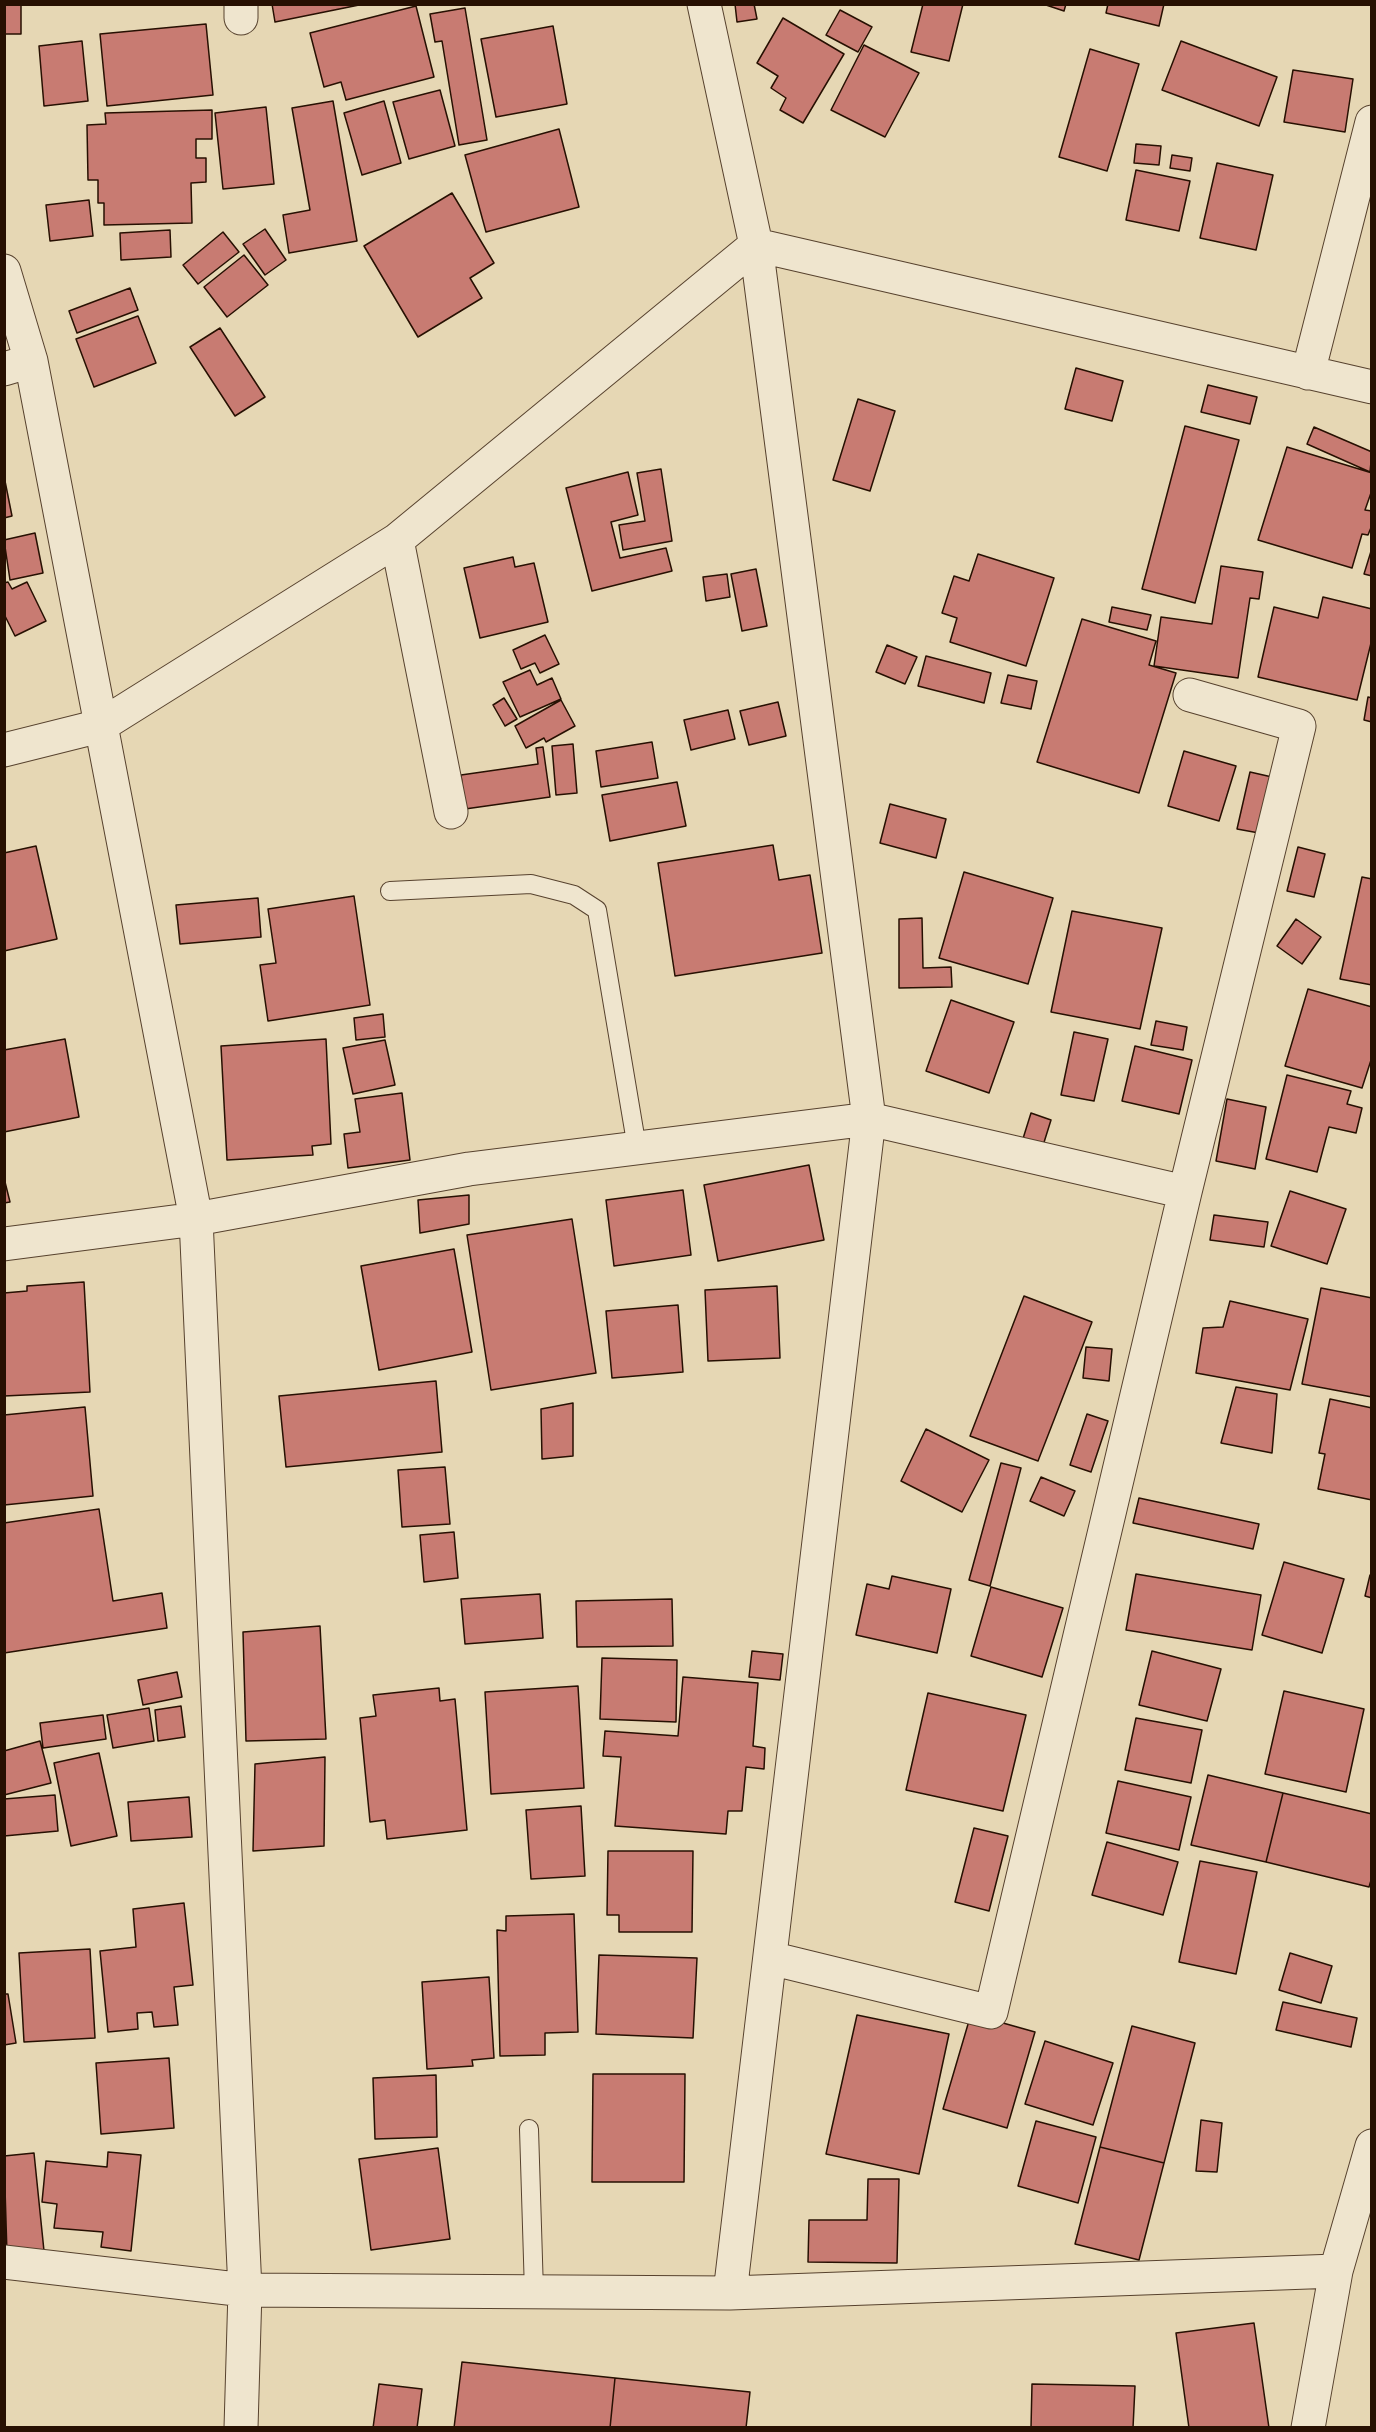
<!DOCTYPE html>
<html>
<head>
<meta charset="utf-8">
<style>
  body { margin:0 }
  #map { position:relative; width:1376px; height:2432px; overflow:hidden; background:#e6d7b4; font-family:"Libre Bodoni",serif }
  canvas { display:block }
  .frame { position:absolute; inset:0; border:6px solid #271002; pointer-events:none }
</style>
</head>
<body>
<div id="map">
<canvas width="1376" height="2432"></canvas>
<div class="frame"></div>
</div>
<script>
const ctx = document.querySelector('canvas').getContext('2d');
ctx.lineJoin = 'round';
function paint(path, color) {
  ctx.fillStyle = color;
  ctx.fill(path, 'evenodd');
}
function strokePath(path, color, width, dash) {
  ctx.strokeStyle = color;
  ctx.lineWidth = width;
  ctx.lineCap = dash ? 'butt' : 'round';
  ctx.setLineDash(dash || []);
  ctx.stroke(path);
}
const building = new Path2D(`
  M4 4H21V34H4Z
  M272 4H364L275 22Z
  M735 4H754L757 19 737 22Z
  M923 4H963L949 61 911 52Z
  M1043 4H1066L1064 11Z
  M1108 4H1164L1159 26 1106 13Z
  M416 6 434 77 346 100 341 82 324 87 310 33Z
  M465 8 487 140 459 145 442 41 435 42 430 14Z
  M840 10 872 27 858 52 826 35Z
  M783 18 844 54 803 123 780 110 786 98 771 88 778 76 757 63Z
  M206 24 213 95 107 106 100 34Z
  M553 26 567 104 496 117 481 39Z
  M82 41 88 101 44 106 39 46Z
  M1181 41 1277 77 1259 126 1162 90Z
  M864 45 919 73 885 137 831 110Z
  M1090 49 1139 64 1107 171 1059 157Z
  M1293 70 1353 79 1345 132 1284 122Z
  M440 90 455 146 409 159 393 102Z
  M333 101 357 241 289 253 283 215 310 210 292 108Z
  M384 101 401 163 362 175 344 113Z
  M266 107 274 184 223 189 215 113Z
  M212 110V139H196V158H206V182L191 183 192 223 104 225V203H98V180H88L87 125 106 124 105 113Z
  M559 129 579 207 486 232 465 155Z
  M1136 144 1161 146 1159 165 1134 163Z
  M1172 155 1192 158 1190 171 1170 168Z
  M1217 163 1273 175 1256 250 1200 238Z
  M1136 170 1190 181 1179 231 1126 220Z
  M452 193 494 263 470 278 482 298 418 337 364 246Z
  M89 200 93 236 50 241 46 205Z
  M265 229 286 260 265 275 243 244Z
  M170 230 171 257 121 260 120 233Z
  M223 232 239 252 198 284 183 265Z
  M244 255 268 285 227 317 204 287Z
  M130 288 138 310 77 333 69 311Z
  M138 316 156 363 94 387 76 339Z
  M220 328 265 397 235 416 190 347Z
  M1076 368 1123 381 1112 421 1065 409Z
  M1208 385 1257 397 1250 424 1201 412Z
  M858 399 895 411 870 491 833 480Z
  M1185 426 1239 440 1195 603 1142 589Z
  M1314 427 1372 452 1370 472 1307 444Z
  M1287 447 1372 473V490L1365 510 1372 511V525L1368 535 1362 534 1352 568 1258 540Z
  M661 469 672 541 623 550 619 525 645 521 637 473Z
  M628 472 638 515 611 522 620 558 666 548 672 571 592 591 566 488Z
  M4 476 12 516 4 518Z
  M35 533 43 573 10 580 4 540Z
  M1372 548V576L1364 574Z
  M978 554 1054 578 1026 666 950 642 957 618 942 613 954 576 969 581Z
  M513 557 515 567 534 563 548 622 480 638 464 568Z
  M1221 566 1263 572 1259 599 1250 598 1238 678 1154 666 1161 617 1212 624Z
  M756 569 767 626 742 631 731 574Z
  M727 574 730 597 706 601 703 577Z
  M8 582 12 589 27 582 46 621 15 636 4 614V583Z
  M1323 597 1372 609V639L1357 700 1258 677 1274 607 1318 618Z
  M1112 607 1151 615 1147 630 1109 622Z
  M1082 619 1156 641 1149 665 1176 673 1139 793 1037 762Z
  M545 635 559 664 540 673 535 663 521 669 513 650Z
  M887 645 917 657 905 684 876 672Z
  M926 656 991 673 984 703 918 686Z
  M530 670 537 685 552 678 561 699 520 717 503 682Z
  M1008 675 1037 681 1031 709 1001 703Z
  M1368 697 1372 698V722L1364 720Z
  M504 698 517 719 505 726 493 705Z
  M561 700 575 726 546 742 544 738 526 748 515 726Z
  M778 702 786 736 749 745 740 711Z
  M728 710 735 739 691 750 684 720Z
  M652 742 658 778 601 787 596 751Z
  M573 744 577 793 556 795 552 746Z
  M543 747 550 797 465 809 461 775 538 764 536 748Z
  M1184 751 1236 766 1219 821 1168 806Z
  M1250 772 1272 777 1259 833 1237 829Z
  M677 782 686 826 610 841 602 795Z
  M890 804 946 819 936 858 880 843Z
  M773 845 779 880 810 875 822 953 675 976 658 863Z
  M36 846 57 939 4 951V853Z
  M1298 847 1325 854 1314 897 1287 891Z
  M964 872 1053 898 1028 984 939 958Z
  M1362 877 1372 879V985L1340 979Z
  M354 896 370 1005 268 1021 260 965 276 963 268 909Z
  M258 898 261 937 180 944 176 905Z
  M1072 911 1162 928 1140 1029 1051 1012Z
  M922 918 923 968 951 967 952 987 899 988V919Z
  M1296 919 1321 937 1302 964 1277 946Z
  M1308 989 1372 1007V1057L1362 1088 1285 1066Z
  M951 1000 1014 1022 989 1093 926 1071Z
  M383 1014 385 1037 356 1040 354 1018Z
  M1156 1021 1187 1027 1183 1050 1151 1045Z
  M1074 1032 1108 1039 1094 1101 1061 1095Z
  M65 1039 79 1117 4 1132V1050Z
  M326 1039 331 1144 312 1146 313 1155 227 1160 221 1046Z
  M385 1040 395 1085 353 1094 343 1048Z
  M1135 1046 1192 1060 1179 1114 1122 1101Z
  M1287 1075 1351 1091 1347 1104 1362 1108 1356 1133 1329 1127 1317 1172 1266 1159Z
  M402 1093 410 1160 348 1168 344 1134 360 1132 355 1099Z
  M1227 1099 1266 1107 1255 1169 1216 1161Z
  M1031 1113 1051 1120 1041 1152 1021 1145Z
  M809 1165 824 1240 718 1261 704 1185Z
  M4 1178 10 1202 4 1203Z
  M683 1190 691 1255 614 1266 606 1200Z
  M1290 1191 1346 1209 1327 1264 1271 1246Z
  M469 1195V1224L420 1233 418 1200Z
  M1214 1215 1268 1222 1264 1247 1210 1240Z
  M572 1219 596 1373 491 1390 467 1235Z
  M454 1249 472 1352 379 1370 361 1266Z
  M84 1282 90 1392 4 1396V1293L27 1291V1286Z
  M777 1286 780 1358 708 1361 705 1290Z
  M1321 1288 1372 1298V1397L1302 1384Z
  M1024 1296 1092 1322 1038 1461 970 1436Z
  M1230 1301 1308 1319 1290 1390 1196 1373 1203 1328 1223 1327Z
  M678 1305 683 1372 612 1378 606 1311Z
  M1086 1347 1112 1349 1109 1381 1083 1378Z
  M436 1381 442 1452 286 1467 279 1396Z
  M1236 1387 1277 1394 1272 1453 1221 1443Z
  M1330 1399 1372 1408V1500L1318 1489 1325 1454 1319 1453Z
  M573 1403V1456L542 1459 541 1409Z
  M85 1407 93 1496 4 1505V1415Z
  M1087 1414 1108 1421 1091 1472 1070 1465Z
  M926 1429 989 1460 962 1512 901 1481Z
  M1001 1463 1021 1468 990 1586 969 1580Z
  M445 1467 450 1524 402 1527 398 1470Z
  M1041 1477 1075 1491 1064 1516 1030 1501Z
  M1139 1498 1259 1524 1253 1549 1133 1523Z
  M99 1509 113 1601 162 1593 167 1628 4 1653V1523Z
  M454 1532 458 1578 424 1582 420 1535Z
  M1284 1562 1344 1579 1322 1653 1262 1635Z
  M1136 1574 1261 1595 1252 1650 1126 1630Z
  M1370 1575H1372V1598L1365 1596Z
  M892 1576 951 1589 937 1653 856 1635 867 1584 889 1589Z
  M991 1587 1063 1608 1042 1677 971 1656Z
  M540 1594 543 1638 465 1644 461 1599Z
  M672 1599 673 1646 577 1647 576 1601Z
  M320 1626 326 1739 246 1741 243 1632Z
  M752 1651 783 1654 780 1680 749 1677Z
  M1152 1651 1221 1669 1207 1721 1139 1705Z
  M602 1658 677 1660 676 1722 600 1719Z
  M177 1672 182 1697 143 1705 138 1680Z
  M683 1677 758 1683 753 1746 765 1748 764 1769 746 1767 742 1811H728L726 1834 615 1826 621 1757 603 1756 605 1731 678 1736Z
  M578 1686 584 1788 491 1794 485 1692Z
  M439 1688 440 1701 455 1699 467 1830 387 1839 385 1820 370 1822 360 1718 376 1716 373 1695Z
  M1284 1691 1364 1709 1346 1792 1265 1774Z
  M928 1693 1026 1715 1003 1811 906 1790Z
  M181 1706 185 1737 158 1741 155 1710Z
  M149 1708 154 1741 113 1748 107 1715Z
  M103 1715 106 1739 43 1748 40 1723Z
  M1136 1718 1202 1730 1191 1783 1125 1770Z
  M40 1741 51 1783 4 1795V1751Z
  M99 1753 117 1836 71 1846 54 1763Z
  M325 1757 324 1846 253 1851 255 1764Z
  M1208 1775 1283 1793 1266 1862 1191 1845Z
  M1118 1781 1191 1797 1179 1850 1106 1833Z
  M1283 1793 1372 1814V1877L1369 1887 1266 1862Z
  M55 1795 58 1831 4 1836V1799Z
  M189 1797 192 1837 131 1841 128 1802Z
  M581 1806 585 1876 531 1879 526 1810Z
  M974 1828 1008 1836 989 1911 955 1902Z
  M1107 1842 1178 1862 1163 1915 1092 1895Z
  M608 1851H693L692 1932H619V1915H607Z
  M1200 1861 1257 1872 1236 1974 1179 1962Z
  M184 1903 193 1985 174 1987 178 2025 154 2027 152 2012 137 2013 138 2029 108 2032 100 1951 136 1947 133 1909Z
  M574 1914 578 2032 545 2033V2055L500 2056 497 1930 506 1931V1916Z
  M90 1949 95 2038 24 2042 19 1953Z
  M1290 1953 1332 1966 1321 2003 1279 1990Z
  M599 1955 697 1958 693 2038 596 2034Z
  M489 1977 494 2058 472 2060 473 2066 427 2069 422 1982Z
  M4 1994H8L16 2043 4 2045Z
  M1283 2002 1357 2018 1351 2047 1276 2030Z
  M971 2014 1035 2032 1007 2128 943 2109Z
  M857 2015 949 2034 919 2174 826 2154Z
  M1132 2026 1195 2043 1164 2163 1100 2147Z
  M1045 2041 1113 2063 1093 2125 1025 2104Z
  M169 2058 174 2128 101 2134 96 2063Z
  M593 2074H685L684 2182H592Z
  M436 2075 437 2137 375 2139 373 2078Z
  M1201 2120 1222 2123 1217 2172 1196 2171Z
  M1036 2121 1096 2137 1078 2203 1018 2186Z
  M1100 2147 1164 2163 1139 2260 1075 2244Z
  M438 2148 450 2239 371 2250 359 2159Z
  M108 2152 141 2155 131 2251 101 2247 103 2232 54 2228 57 2204 42 2202 46 2161 107 2167Z
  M34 2153 44 2251 7 2254 4 2156Z
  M868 2179H899L897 2263 808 2262 809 2220H867Z
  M1254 2323 1269 2428H1189L1176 2333Z
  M462 2362 615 2378 610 2428H454Z
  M615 2378 750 2392 746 2428H610Z
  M379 2384 422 2389 417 2428H373Z
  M1032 2384 1135 2386 1133 2428H1031Z`);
paint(building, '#c87b72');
strokePath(building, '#271002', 1.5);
const lane = new Path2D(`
  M390 891 531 884 574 895 597 910 637 1148
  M529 2129 534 2292`);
const street = new Path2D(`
  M704 4 756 245 869 1119 730 2293
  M241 18V4
  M4 271 31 361 196 1219 245 2290 241 2428
  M4 369 31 361
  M1308 373 1372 122
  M397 540 451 812
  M4 750 100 726 397 540 756 245 1372 387
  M4 1244 196 1219 469 1169 869 1119 1185 1192
  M770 1958 991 2012 1185 1192 1299 726 1190 695
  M4 2262 245 2290 730 2293 1336 2271
  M1308 2428 1336 2271 1372 2146`);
strokePath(lane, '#57422e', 20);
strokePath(street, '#57422e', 35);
strokePath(lane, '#efe5ce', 18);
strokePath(street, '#efe5ce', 33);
</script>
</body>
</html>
